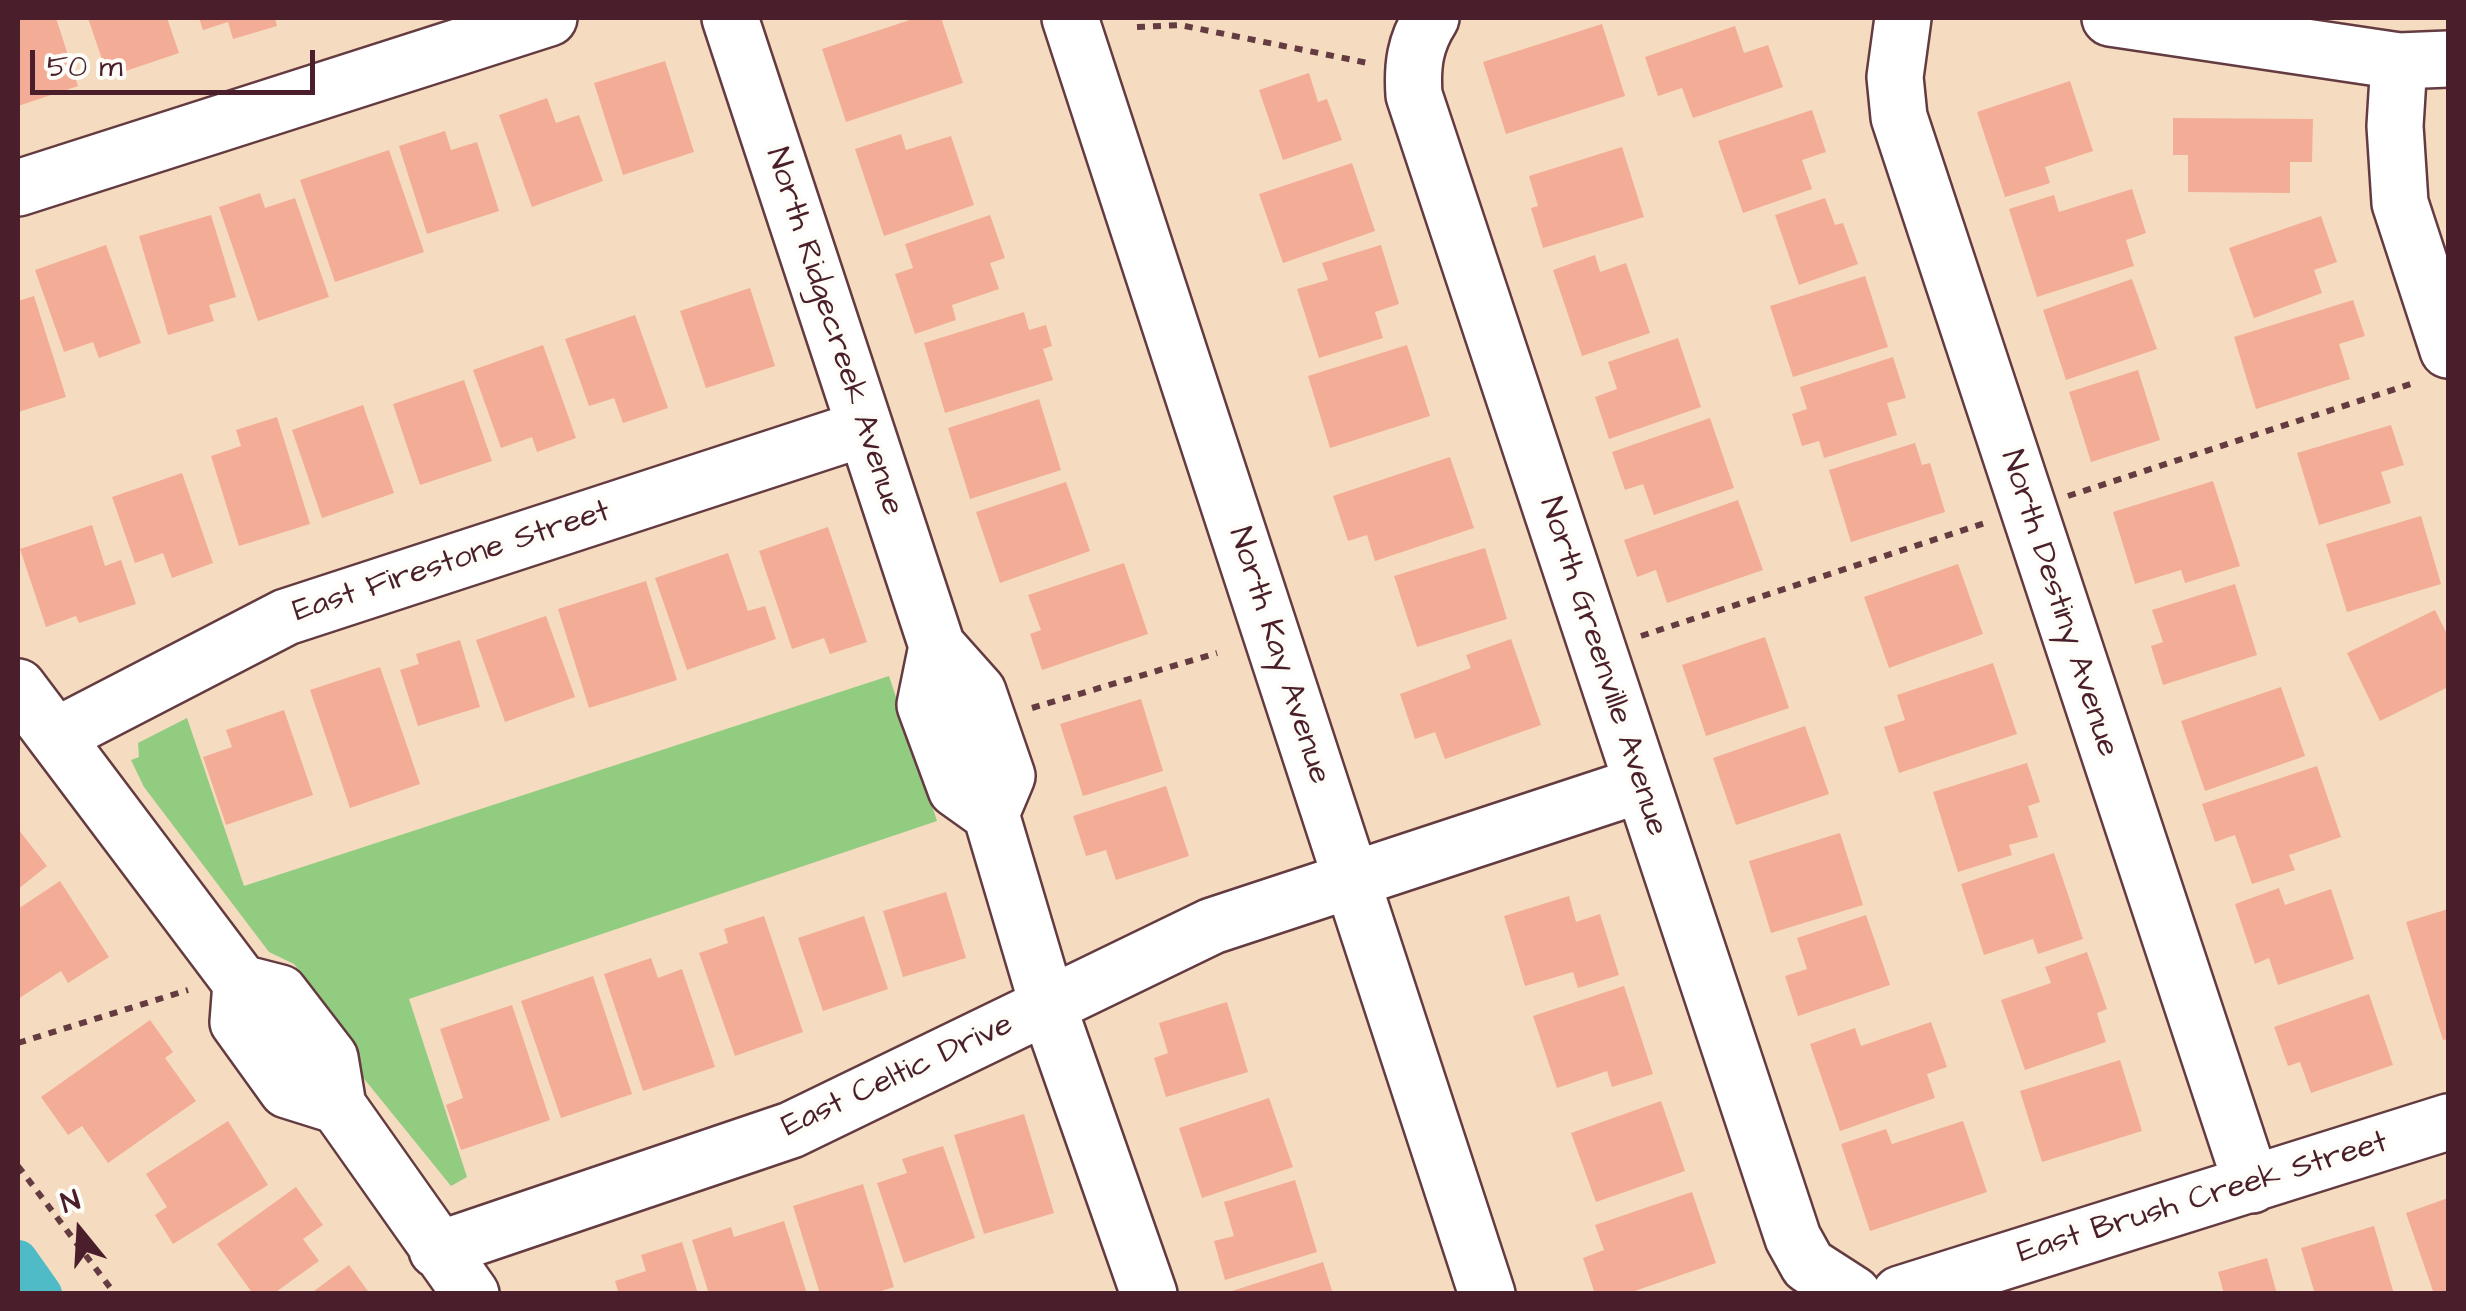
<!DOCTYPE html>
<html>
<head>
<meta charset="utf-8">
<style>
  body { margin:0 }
  #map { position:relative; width:2466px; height:1311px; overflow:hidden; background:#f5dbbf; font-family:"Architects Daughter",sans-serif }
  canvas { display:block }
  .frame { position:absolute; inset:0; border:20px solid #4a1f2b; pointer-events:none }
  .north { position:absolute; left:30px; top:1181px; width:100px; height:100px; -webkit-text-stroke:8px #fdfcf7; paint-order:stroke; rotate:342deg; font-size:28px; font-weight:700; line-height:40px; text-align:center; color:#4a1f2b }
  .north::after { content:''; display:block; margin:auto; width:35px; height:45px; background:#4a1f2b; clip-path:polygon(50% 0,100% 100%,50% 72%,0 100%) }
  .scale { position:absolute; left:30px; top:50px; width:285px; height:45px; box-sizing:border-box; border:5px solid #4a1f2b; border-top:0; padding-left:12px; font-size:30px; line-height:35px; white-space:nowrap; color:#4a1f2b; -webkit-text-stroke:8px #fdfcf7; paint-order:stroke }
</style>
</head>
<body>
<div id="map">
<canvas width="2466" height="1311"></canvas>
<div class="frame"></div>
<div class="north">N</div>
<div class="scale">50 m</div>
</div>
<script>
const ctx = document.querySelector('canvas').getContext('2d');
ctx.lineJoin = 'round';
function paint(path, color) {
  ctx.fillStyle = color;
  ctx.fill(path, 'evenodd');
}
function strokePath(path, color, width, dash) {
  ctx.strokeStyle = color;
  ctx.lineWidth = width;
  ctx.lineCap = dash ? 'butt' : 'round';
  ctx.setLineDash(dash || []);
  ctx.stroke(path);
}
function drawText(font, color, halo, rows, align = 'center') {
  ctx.font = font + ' "Architects Daughter",sans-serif';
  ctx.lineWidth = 8;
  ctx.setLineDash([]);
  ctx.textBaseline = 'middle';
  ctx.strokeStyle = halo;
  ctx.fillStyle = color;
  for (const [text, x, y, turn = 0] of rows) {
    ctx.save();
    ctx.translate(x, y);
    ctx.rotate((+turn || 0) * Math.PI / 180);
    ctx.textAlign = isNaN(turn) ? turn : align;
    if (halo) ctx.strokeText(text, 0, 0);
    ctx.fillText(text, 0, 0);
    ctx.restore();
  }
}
paint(new Path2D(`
  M889 676 937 821 409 999 467 1177 451 1186 361 1075 352 1040 294 964 269 952 144 787 131 760 139 757 138 743 187 718 244 886Z`), '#92cc80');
strokePath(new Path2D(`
  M18 1260 42 1294`), '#4ebbc7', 40);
paint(new Path2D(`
  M18 18H56L78 86 18 106Z
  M88 18H167L179 53 108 77Z
  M199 18H275L277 26 233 39 228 22 203 30Z
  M916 18H941L963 83 846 122 822 49Z
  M1602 24 1625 96 1506 134 1483 62Z
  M1735 26 1744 53 1768 45 1783 87 1693 118 1682 88 1658 96 1645 57Z
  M665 61 694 152 623 175 594 83Z
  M1309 73 1318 102 1327 99 1342 140 1283 160 1259 90Z
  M2070 81 2093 151 2045 167 2050 183 2005 197 1977 112Z
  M547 98 556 123 579 115 603 181 532 207 499 115Z
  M1812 110 1826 152 1802 160 1812 189 1743 213 1718 141Z
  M2173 118 2313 119 2312 162H2290V193L2188 192V155H2173Z
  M445 131 451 150 477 142 499 211 427 234 399 146Z
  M901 134 906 150 951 136 974 205 884 236 855 149Z
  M1622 147 1644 217 1543 248 1531 208 1538 206 1529 176Z
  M389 150 424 252 335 282 300 180Z
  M1352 163 1375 231 1283 263 1259 194Z
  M2132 189 2146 233 2126 240 2134 266 2037 297 2009 209 2054 195 2059 212Z
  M260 193 265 208 295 198 329 297 258 321 219 207Z
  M1825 198 1835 225 1843 223 1858 264 1799 285 1775 215Z
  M211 215 236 297 209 305 214 321 168 335 139 236Z
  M990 215 1005 258 990 263 999 289 952 305 956 320 915 334 895 274 913 268 905 244Z
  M2321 216 2337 262 2314 270 2322 293 2254 318 2229 248Z
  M106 245 141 343 99 358 93 342 64 352 35 270Z
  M1381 245 1399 304 1375 312 1383 338 1319 358 1297 289 1328 280 1322 263Z
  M1595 255 1600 272 1626 263 1650 333 1582 356 1553 270Z
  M1865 276 1888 347 1793 377 1770 306Z
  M2132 279 2157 349 2066 380 2043 310Z
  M750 288 775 366 706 388 680 311Z
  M34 296 66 397 18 412V301Z
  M2353 300 2365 336 2339 344 2350 379 2256 409 2234 337Z
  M1024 312 1029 330 1046 325 1052 346 1043 349 1053 380 945 413 924 343Z
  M635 315 668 408 623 423 614 398 589 406 565 339Z
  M1678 338 1701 407 1609 439 1595 397 1617 389 1608 362Z
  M543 345 576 438 537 452 532 437 501 448 473 370Z
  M1407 345 1430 416 1330 448 1308 376Z
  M1893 357 1906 398 1887 403 1897 435 1824 458 1819 441 1802 446 1792 414 1807 409 1800 387Z
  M2138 370 2160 440 2091 462 2069 392Z
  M464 380 492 461 420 485 393 404Z
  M1039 399 1061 470 970 499 948 428Z
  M363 405 394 493 322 518 292 430Z
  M277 417 310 524 239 546 211 456 241 446 236 430Z
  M1710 418 1734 488 1654 515 1643 484 1625 490 1612 452Z
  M2391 425 2404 465 2381 472 2391 503 2319 525 2297 453Z
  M1915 443 1922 465 1930 463 1945 512 1851 542 1829 470Z
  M1450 457 1474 528 1375 561 1367 535 1348 541 1333 496Z
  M182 473 213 563 172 578 163 553 135 563 112 497Z
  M2213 481 2240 566 2185 583 2181 570 2135 584 2113 512Z
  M1066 482 1090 551 1000 583 976 512Z
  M1738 500 1763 570 1667 603 1656 570 1637 577 1624 540Z
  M2421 516 2441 584 2347 612 2326 544Z
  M92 525 105 566 121 560 136 604 79 623 76 616 46 627 20 549Z
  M828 527 867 642 830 654 824 638 792 649 759 551Z
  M1485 548 1507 619 1417 647 1394 576Z
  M728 553 748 611 765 606 776 639 687 670 655 578Z
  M1124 563 1148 634 1042 670 1030 634 1041 630 1028 595Z
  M1958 564 1983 634 1889 668 1864 597Z
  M646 581 677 680 589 708 558 609Z
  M2235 584 2257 655 2163 685 2151 646 2163 642 2152 610Z
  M2435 610 2448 636V687L2380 721 2347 653Z
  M546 616 575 697 505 722 476 640Z
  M1765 637 1789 708 1706 736 1682 665Z
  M1511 639 1541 725 1445 759 1435 732 1415 739 1400 694 1471 668 1466 655Z
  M460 640 480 707 418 726 400 670 419 664 416 654Z
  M1993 663 2017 734 1899 773 1884 727 1905 720 1897 695Z
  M380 667 420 784 350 808 310 690Z
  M2281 687 2305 756 2205 791 2181 721Z
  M1141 699 1163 771 1083 796 1060 724Z
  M284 710 313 795 226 825 203 757 232 747 226 730Z
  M1805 726 1829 794 1736 825 1713 758Z
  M2027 763 2040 802 2028 806 2038 837 2009 845 2012 855 1958 872 1933 792Z
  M2317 766 2341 837 2289 855 2295 870 2252 884 2235 835 2215 842 2202 804Z
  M1166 786 1189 856 1116 880 1106 850 1086 856 1073 816Z
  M18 829 47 866 18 889Z
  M1840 833 1863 905 1771 933 1749 861Z
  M2054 853 2083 939 2038 954 2033 939 1984 955 1961 884Z
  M60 881 109 957 68 983 61 971 18 999V909Z
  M2279 888 2285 905 2331 889 2354 959 2278 985 2269 958 2255 964 2235 904Z
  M946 892 966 958 903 977 883 911Z
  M1569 896 1576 922 1600 914 1619 975 1578 988 1573 972 1525 986 1504 916Z
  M2448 909V1039L2443 1040 2406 922Z
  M1866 915 1890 985 1798 1016 1785 976 1807 969 1797 938Z
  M764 916 803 1032 735 1056 699 953 728 943 724 929Z
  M864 916 888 989 823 1011 798 938Z
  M2087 952 2107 1009 2097 1013 2106 1042 2025 1070 2001 1000 2051 983 2045 967Z
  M651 958 658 978 682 969 715 1067 643 1091 604 974Z
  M593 976 632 1094 561 1118 521 1001Z
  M1624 986 1653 1074 1612 1087 1607 1071 1557 1088 1533 1016Z
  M2369 994 2393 1065 2311 1093 2300 1062 2288 1066 2274 1027Z
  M1227 1002 1248 1072 1166 1097 1154 1058 1168 1053 1159 1023Z
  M512 1005 550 1120 461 1150 446 1105 463 1098 440 1029Z
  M150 1020 173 1052 165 1058 196 1101 108 1163 82 1126 68 1135 41 1097Z
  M1931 1022 1947 1067 1927 1074 1935 1098 1840 1131 1810 1044 1855 1028 1861 1046Z
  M2120 1060 2142 1131 2042 1162 2020 1091Z
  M1269 1098 1293 1167 1202 1198 1179 1128Z
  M1661 1101 1685 1171 1596 1202 1571 1133Z
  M1024 1114 1054 1213 984 1234 954 1135Z
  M228 1121 268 1185 173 1244 155 1215 167 1207 146 1174Z
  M1963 1121 1987 1192 1870 1231 1841 1144 1886 1129 1892 1144Z
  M943 1146 975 1238 904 1263 877 1183 907 1173 902 1159Z
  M1295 1180 1317 1252 1225 1280 1214 1241 1234 1236 1224 1202Z
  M863 1184 894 1287 872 1294H820L793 1206Z
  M296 1187 323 1225 303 1239 319 1261 273 1294H253L217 1244Z
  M1692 1192 1716 1263 1626 1294H1595L1583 1258 1604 1250 1595 1225Z
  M2448 1198V1294H2434L2406 1213Z
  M784 1221 807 1294H709L692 1240 731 1227 734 1237Z
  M2374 1226 2394 1294H2315L2301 1248Z
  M682 1242 698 1294H619L615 1281 646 1271 641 1255Z
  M2267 1258 2277 1294H2224L2218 1272Z
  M1323 1262 1333 1294H1233L1232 1291Z
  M349 1265 370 1294H310Z`), '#f3ad96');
const minor = new Path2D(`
  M730 18 937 646
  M1070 18C1210 443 1345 869 1487 1294
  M1431 18C1415 43 1412 65 1414 95L1793 1238 1808 1265 1853 1294
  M1903 18 1895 77 1899 117 2252 1185
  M2110 18 2399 61 2448 59
  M2399 61 2395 126 2400 203 2448 350
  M18 188 549 18
  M18 687 241 983
  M56 736 286 617 865 428
  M991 814 1007 776 978 692 937 646 925 705 956 789 991 814 1048 1006 1149 1294
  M338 1106 287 1090 238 1022 241 983 280 993 330 1058 338 1106 471 1294
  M437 1250 791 1130 1212 926 1640 785
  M1900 1294 2448 1122`);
strokePath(minor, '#643b41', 60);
strokePath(new Path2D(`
  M1137 27 1180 25 1368 63
  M2068 496 2417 382
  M1641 636 1985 523
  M1032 708 1217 653
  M18 1043 188 990
  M18 1166 115 1294`), '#643b41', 6, [8, 8]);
strokePath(minor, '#fff', 55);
drawText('32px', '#4a1f2b', '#fdfcf7', [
  ["North Ridgecreek Avenue",833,332,72],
  ["East Firestone Street",452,563,-18],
  ["North Destiny Avenue",2058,604,72],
  ["North Kay Avenue",1278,656,72],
  ["North Greenville Avenue",1602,667,72],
  ["East Celtic Drive",898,1077,-25],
  ["East Brush Creek Street",2203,1199,-17]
]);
</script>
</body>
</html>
